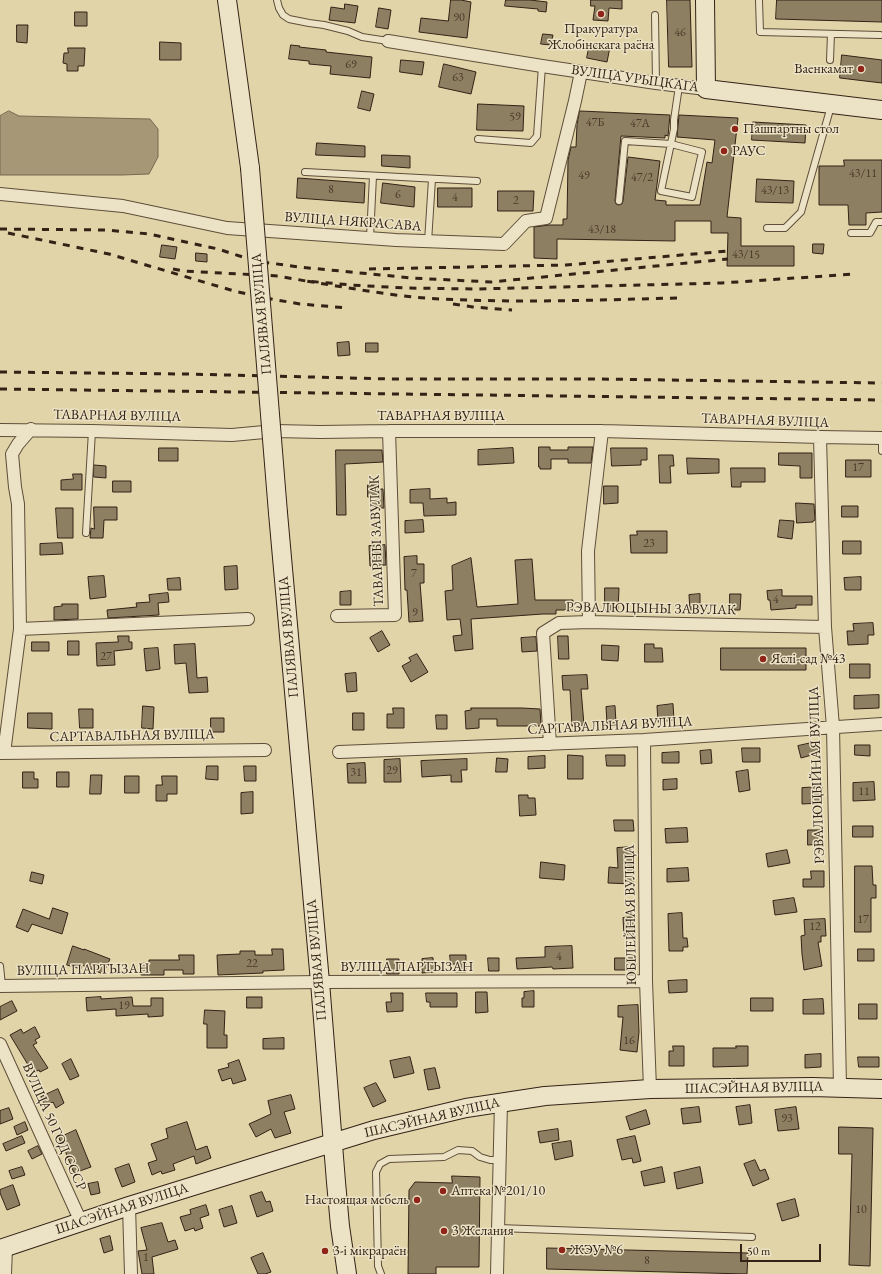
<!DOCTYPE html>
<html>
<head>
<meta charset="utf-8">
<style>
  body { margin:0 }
  #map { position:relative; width:882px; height:1274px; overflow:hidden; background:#e1d4a8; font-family:"EB Garamond",serif }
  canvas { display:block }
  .scale { position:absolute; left:740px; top:1244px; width:81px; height:18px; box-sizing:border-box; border:2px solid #332216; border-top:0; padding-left:5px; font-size:12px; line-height:14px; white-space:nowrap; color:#332216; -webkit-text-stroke:3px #ece3c6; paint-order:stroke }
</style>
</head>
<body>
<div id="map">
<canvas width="882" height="1274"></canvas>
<div class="scale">50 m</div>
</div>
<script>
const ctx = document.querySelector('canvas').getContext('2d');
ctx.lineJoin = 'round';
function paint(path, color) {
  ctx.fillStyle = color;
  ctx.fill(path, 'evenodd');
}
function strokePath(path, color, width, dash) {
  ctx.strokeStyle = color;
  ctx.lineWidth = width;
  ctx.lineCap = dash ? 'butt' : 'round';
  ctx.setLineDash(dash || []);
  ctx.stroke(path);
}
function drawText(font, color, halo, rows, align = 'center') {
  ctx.font = font + ' "EB Garamond",serif';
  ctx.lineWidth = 3;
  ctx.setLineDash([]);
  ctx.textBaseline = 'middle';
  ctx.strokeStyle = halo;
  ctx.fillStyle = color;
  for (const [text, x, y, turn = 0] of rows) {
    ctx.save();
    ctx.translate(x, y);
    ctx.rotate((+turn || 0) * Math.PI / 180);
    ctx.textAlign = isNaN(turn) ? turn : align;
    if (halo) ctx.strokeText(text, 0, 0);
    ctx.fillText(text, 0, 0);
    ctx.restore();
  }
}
const water = new Path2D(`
  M9 111 19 116 150 119 158 129V157L149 174 122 175H0V116Z`);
paint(water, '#a69776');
strokePath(water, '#786850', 1);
const building = new Path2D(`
  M451 0H461L471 2 467 38 419 32 421 18 448 21Z
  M506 0H530L547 2 546 12 538 11V9L505 6Z
  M591 0H622V9L609 8 608 21 593 20 595 6H591Z
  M667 0H690L692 67H669Z
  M777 0H882V22L776 19Z
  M345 4 358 6 355 23 329 20 331 7 344 9Z
  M379 8 391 10 388 29 376 27Z
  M75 12H87V26H75Z
  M17 25H28L27 43 17 42Z
  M543 34 553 35 551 45 541 44Z
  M160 42 181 43V60H160Z
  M590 43 610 47 607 62 587 58Z
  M291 45 300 46 299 47 326 50V52L372 57 370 78 330 74 331 66 309 64V61L289 59Z
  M68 48H85L84 66H78V71H67V64L63 63 64 53H68Z
  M842 55 882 60V83L840 78Z
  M401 60 424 62 422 75 400 72Z
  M444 64 476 72 471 94 439 87Z
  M362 91 374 94 370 111 358 108Z
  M478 104 524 106 523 131 477 130Z
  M580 111 670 115 668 136 665 135V138L621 136 615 201 616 204 619 205 622 204 623 201 628 157 660 161 655 200 666 201V205H700L707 162 712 163 715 140 677 137 679 115 738 118 727 217 741 218V246H794V266H727L728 233H711V221H675V241L557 239V259L534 258V227L549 225H563V219H567L568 160 571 147H576L577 125Z
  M753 122 806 125 805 143 752 140Z
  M317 143 365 146V157L316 155Z
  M382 155 410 156V168L382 166Z
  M844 160H882V212L866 213V225H849L848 205H819V166H844Z
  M298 178 365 183 364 203 297 198Z
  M757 179 794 181 793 203 756 202Z
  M383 183 415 187 414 207 381 203Z
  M438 188H472V207H438Z
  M498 191H534L533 211H498Z
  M813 244H824L823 254 813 253Z
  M162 245 177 247 175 259 160 257Z
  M196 253 207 254V262L196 261Z
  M349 342 350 355 338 356 337 343Z
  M366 343H378V352H366Z
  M539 447H550V450H568V447H593L591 463H568V459H551V469H540V467H539Z
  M159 448H178V461H159Z
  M513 448 514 463 478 465V450Z
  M611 448H647V460H641V465L612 466Z
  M336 450H382L383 462 345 464 346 515H337Z
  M779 453H812V478H800V466L779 465Z
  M659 455H673L674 466H670L671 483H660Z
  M687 458 719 459V473L688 474Z
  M846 460H871V477H846Z
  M94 465 106 466V478L94 477Z
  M731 468H765V482H741V487H732Z
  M73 474H82V490H61V480L73 479Z
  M113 481H131V492H113Z
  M368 485H377V489H383L384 508H372V497H368Z
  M604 486H618V503L604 504Z
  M430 489V499L447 498V503L456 502V515L424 516 423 503H410V490Z
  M796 503 814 504 815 520 813 521V522L797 523Z
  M842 506H858V517H842Z
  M94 507H117V520H104L103 538H90L91 528 94 529Z
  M56 508H73V538H58Z
  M423 520 424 532 405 533V521Z
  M780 520 794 521 792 539 778 537Z
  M637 531H667V553H631L630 535H637Z
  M843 541H861V554H843Z
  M62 543 63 554 40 555V544Z
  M385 545 386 565 370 566 369 546Z
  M417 556V564H424V583H420L423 621 409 622 407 590H405L404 557Z
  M471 558 477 607 518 604 515 560 532 559 535 600H573V610H556V614H543L471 619 473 649 455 651 453 636 462 635 460 619 447 620 445 591 453 590 452 566Z
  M237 566 238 589 225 590 224 567Z
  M104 576 106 597 90 599 88 577Z
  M861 577V590H845L844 578Z
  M180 578 181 590H168L167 579Z
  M605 588H619L618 610 605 611Z
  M782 590V596H812V605H796V608L771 610 770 600H768L767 591Z
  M351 591V605H340V592Z
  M168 593 169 602 158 603 159 615 108 618 107 610 137 607 136 603 150 602 149 595Z
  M700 594V609L690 610 689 595Z
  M730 594H741L740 610H730Z
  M62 604H78V619L54 620V607L62 606Z
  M873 623 874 635H868V644L848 645 847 631H854L853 624Z
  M382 631 390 645 378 652 370 638Z
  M118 636H129V642H132V649L114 651 115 665 97 666 96 643 118 642Z
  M558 636H568L569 659H559Z
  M536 637 537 651 522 652 521 638Z
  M68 641H79V655H68Z
  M32 642H49V651H32Z
  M195 644 197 678 207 677 208 692 189 693 186 663 175 664 174 645Z
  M645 644H654V648H662L663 662H645Z
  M602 645 619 646 618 661 602 660Z
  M158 648 160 669 146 671 144 649Z
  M721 648H806V670H721Z
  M417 654 428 672 411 682 402 666 411 661 409 658Z
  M850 664H870V678H850Z
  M356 673 357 691 347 692 345 674Z
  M587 675 588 689H581L584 725 572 726 570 690H563L562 676Z
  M879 695V708L854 709V696Z
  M673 704 674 720 658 722 657 706Z
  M143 706 154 707 153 729 142 728Z
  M615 706 616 723H607L606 707Z
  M393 708H404V728H387V714H393Z
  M471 708H522L540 709 541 726H497V719H479V728L466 729 465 711 471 710Z
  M79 709H93V728H80Z
  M28 713H52V729L28 728Z
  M353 713H364V730H353Z
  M436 715H447V729H437Z
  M211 718H224V732H211Z
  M816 742 819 753 801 758 798 746Z
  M855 745H870V756L855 755Z
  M742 748H760V762H743Z
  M711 750 712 763 701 764 700 751Z
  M679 752V763H662V753Z
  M568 755 583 756V779H568Z
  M606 755H625V766H607Z
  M545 756V768L528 769V757Z
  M497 758 508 759 507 772H496Z
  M400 759 401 782H384V760Z
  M467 759V770H461L462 782H451V775L422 777 421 761Z
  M365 763 366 783H348L347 764Z
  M207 766H218V780L206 779Z
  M244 766H256V781H245Z
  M748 770 750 790 739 792 736 772Z
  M23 772H34V779H38V788H23Z
  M57 772H69V787H57Z
  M91 775H102L101 794H90Z
  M125 776H139V793H125Z
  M162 776H177V794H167V801H156V785H162Z
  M677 779V789L663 790V780Z
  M874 782 875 800 853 801V783Z
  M822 787V803L802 804V788Z
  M253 792V813L241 814V793Z
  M519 795H528V798H535L536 815 520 816Z
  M614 820H633L634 831H615Z
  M853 826H873V837H853Z
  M687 828 688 842 666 843 665 829Z
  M808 830H823V844L808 845Z
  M632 847 633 884 608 883 609 867 618 868 617 848Z
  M787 850 790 863 768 867 766 854Z
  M541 862 565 865 564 880 540 878Z
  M855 866H872L873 885H876V898H871V932H855Z
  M688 868 689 881 667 882V869Z
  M811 871H824V887H803V879H811Z
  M32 872 44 875 42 884 30 881Z
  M794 898 797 912 775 915 773 901Z
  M53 908 68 913 62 934 32 924 28 932 16 927 23 909 49 919Z
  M682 913 683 938H687L688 947H683V951H669L668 914Z
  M634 917 635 934 624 935 623 918Z
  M825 919 826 936H821V942H818L822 966 804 970 802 954 801 936 805 935 804 920Z
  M73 946 84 950V949L110 959 103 974 82 965 81 969 67 965Z
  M572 946 573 968 553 969 552 967 517 969 516 958 545 957V947Z
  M272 949H283L284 970 263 971V973L218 975 217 955 240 954V951H255V955H272Z
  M858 949H874V961H858Z
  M179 955H194V974H183V970H164V975H141V963H149V960H179Z
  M450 955H466V972H455V964H451Z
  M433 958 434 972 422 973V959Z
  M488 958H499V971H489Z
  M615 958H636V970H615Z
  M387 959H399V974H387Z
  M687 980V992L669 993 668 981Z
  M534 991V1007H522V998H524V992Z
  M476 992H487L488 1012 476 1013Z
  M391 993H403V1011L387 1012 386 1002H391Z
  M426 993H457V1007H430V1002H427Z
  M101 997V999L132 997 133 1006H151V998H163V1016L148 1017V1014L116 1016V1009L87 1011 86 998Z
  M247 997H262V1008H247Z
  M751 998H773V1011H751Z
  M823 999 824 1014H803V1000Z
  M12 1001 17 1011 0 1020V1007Z
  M859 1004H877V1019H859Z
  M638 1005 639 1032 637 1052 620 1050 623 1017H618V1006Z
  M205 1010 225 1011 224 1035H227V1048H207V1024H204Z
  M35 1027 40 1037 35 1040 37 1043 33 1045 48 1068 40 1072 39 1070 33 1073 10 1035 21 1029 23 1033Z
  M284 1038V1049H263V1039Z
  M673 1046H684V1066H669V1051H673Z
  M736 1046H748V1066L713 1067V1048H736Z
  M821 1054V1067L805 1068V1055Z
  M410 1057 414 1073 394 1078 390 1061Z
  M858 1057H879V1067H859Z
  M71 1059 79 1076 70 1080 62 1064Z
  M239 1060 246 1080 233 1084 231 1078 222 1081 218 1070 229 1067 228 1064Z
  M435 1068 440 1088 428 1090 424 1070Z
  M376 1083 386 1101 373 1107 364 1088Z
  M58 1089 64 1103 56 1108 53 1102 45 1106 41 1097Z
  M291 1095 295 1109 284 1112 291 1133 275 1138 271 1129 256 1137 249 1124 271 1114 268 1101Z
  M750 1105 752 1123 739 1125 736 1107Z
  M699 1107 701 1122 683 1124 681 1109Z
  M796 1107 799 1129 778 1131 775 1110Z
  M9 1108 13 1119 0 1124V1111Z
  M646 1110 650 1124 630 1130 626 1117Z
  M25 1122 28 1130 17 1135 14 1127Z
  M187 1122 196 1150 207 1146 211 1158 196 1164 194 1156 173 1164 175 1170 162 1174 161 1171 152 1175 148 1163 157 1160 151 1144 168 1138 166 1129Z
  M839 1127 873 1128 870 1266 849 1265 852 1154H839Z
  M558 1129 559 1140 540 1143 538 1132Z
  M76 1130 91 1167 74 1173 64 1148H63L59 1138Z
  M22 1136 25 1143 6 1151 3 1144Z
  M635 1136 641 1161 633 1163 632 1158 622 1160 617 1140Z
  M571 1141 573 1156 555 1160 552 1144Z
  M38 1146 42 1154 32 1159 28 1151Z
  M755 1160 760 1171 765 1169 769 1179 753 1186 744 1164Z
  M129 1164 135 1182 122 1187 115 1169Z
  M22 1167 25 1175 12 1179 9 1171Z
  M662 1167 665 1182 644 1186 641 1172Z
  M700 1167 703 1183 677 1189 674 1173Z
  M452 1176 480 1177 479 1267H436V1274H408L409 1190 415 1182 452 1183Z
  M98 1182 100 1193 91 1195 88 1184Z
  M13 1185 20 1205 7 1210 0 1193V1190Z
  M262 1192 266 1202 270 1201 273 1211 257 1217 250 1196Z
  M795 1199 799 1216 782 1221 777 1204Z
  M206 1205 209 1215 200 1218 203 1228 195 1231 194 1228 185 1231 180 1217 191 1214 190 1210Z
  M232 1206 237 1223 224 1227 219 1210Z
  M162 1223 168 1242 175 1240 178 1249 152 1257 154 1274H142L138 1251 147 1250 141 1228Z
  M110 1236 113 1250 104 1253 100 1239Z
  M547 1248 748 1253 747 1274 547 1269Z
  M263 1253 271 1272 265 1274H258L251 1258Z`);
paint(building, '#8d7f62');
strokePath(building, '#332216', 1);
const lane = new Path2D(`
  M277 0 279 8 283 15 289 19 309 23 324 25 348 31 362 37 388 41
  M759 0 760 32 880 35
  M655 15 656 83
  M830 60 831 34
  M478 139 531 143 537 136 542 66
  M305 172 477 181
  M619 201 625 141 671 144 702 152 692 197 661 191 674 129V120L679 86
  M767 228H785L801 212 831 106
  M851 233H870L876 222H882
  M370 238 373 176
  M428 242 432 179
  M882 438V451
  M86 533 92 431
  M0 966 2 986
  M498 1228 752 1237
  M381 1274 378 1266 376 1172 380 1164 389 1159 444 1157 458 1150 472 1151 480 1157 490 1160H500`);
const street = new Path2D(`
  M388 41 542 66 656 83 706 89
  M0 194 123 206 227 228 396 240 504 244 526 221 546 218 575 101 581 72
  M0 430 92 431 232 435 275 431 320 432 389 431H602L820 437 882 438
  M820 437 825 627 833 727 840 1087
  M337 616 395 615 389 431
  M589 622 588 551 602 431
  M20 629 248 619
  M644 740 646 981 650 1089
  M550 744 543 633 559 623 589 622 825 627
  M339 752 644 740 882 724
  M0 753 265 750
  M4 753 20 629 18 504 15 487 12 454 18 444 31 429
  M0 986 320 982 646 981
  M0 1044 81 1222
  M129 1206 131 1274
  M5 1274 6 1248
  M497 1274 501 1102`);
const secondary = new Path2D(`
  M227 0 250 168
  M705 0 706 89 882 110
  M278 513 320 982 336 1182 340 1226 347 1274
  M0 1249 129 1206 374 1130 466 1108 545 1096 650 1089 812 1087 882 1089`);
strokePath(lane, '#5e4e3a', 8);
strokePath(street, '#5e4e3a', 14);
strokePath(secondary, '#332216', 20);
strokePath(lane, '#ece3c6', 6);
strokePath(street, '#ece3c6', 12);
strokePath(secondary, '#ece3c6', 18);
strokePath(new Path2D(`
  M0 229 107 230 149 234 218 249 255 261 299 267 412 278 491 282 728 259
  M8 233 109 254 234 291 260 297 300 304 348 308
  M173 269 184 271 278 276 306 281
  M369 269 566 265 728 251
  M677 298C598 300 520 303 441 299 396 297 351 288 306 281L351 285 407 288 477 289 722 283 855 274
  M453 304 473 307 512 310
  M0 372 186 374 393 379H599L882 383
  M0 389 882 400`), '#332216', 3, [7, 7]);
const secondaryBridge = new Path2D(`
  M250 168 278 513`);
strokePath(secondaryBridge, '#332216', 20, []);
strokePath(secondaryBridge, '#ece3c6', 18);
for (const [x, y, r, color] of [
  [601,14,4,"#8f2418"],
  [861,69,4,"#8f2418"],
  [735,129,4,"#8f2418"],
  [724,151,4,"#8f2418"],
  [763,659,4,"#8f2418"],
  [443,1191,4,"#8f2418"],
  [417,1200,4,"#8f2418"],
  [444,1231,4,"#8f2418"],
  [562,1250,4,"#8f2418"],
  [325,1251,4,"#8f2418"]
]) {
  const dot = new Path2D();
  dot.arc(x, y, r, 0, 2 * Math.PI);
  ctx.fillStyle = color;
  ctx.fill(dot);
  strokePath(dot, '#ece3c6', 1.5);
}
drawText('12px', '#4a3929', null, [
  ["90",459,18],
  ["46",680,33],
  ["69",351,65],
  ["63",458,78],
  ["59",515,117],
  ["47Б",595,123],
  ["47А",640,124],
  ["43/11",863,174],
  ["49",584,176],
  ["47/2",642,178],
  ["8",331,190],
  ["43/13",775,191],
  ["6",398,195],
  ["4",455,198],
  ["2",516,201],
  ["43/18",602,230],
  ["43/15",746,255],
  ["17",858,468],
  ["23",649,544],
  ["7",414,574],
  ["4",776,600],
  ["9",415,613],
  ["27",106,657],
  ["29",392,771],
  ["31",356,773],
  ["11",864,792],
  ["17",863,920],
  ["12",815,927],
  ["4",559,957],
  ["22",252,964],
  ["19",124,1006],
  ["16",629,1041],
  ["93",787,1119],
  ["10",861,1210],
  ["1",146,1258],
  ["8",647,1261]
]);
drawText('14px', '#332216', '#ece3c6', [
  ["Пракуратура",601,29,"center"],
  ["Жлобінскага раёна",601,45,"center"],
  ["Ваенкамат",853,69,"right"],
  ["Пашпартны стол",743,129],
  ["РАУС",732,151],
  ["Яслі-сад №43",771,659],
  ["Аптека №201/10",451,1191],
  ["Настоящая мебель",409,1200,"right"],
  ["3 Желания",452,1231],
  ["ЖЭУ №6",570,1250],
  ["3-і мікрараён",333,1251]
], 'left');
drawText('14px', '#332216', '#ece3c6', [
  ["ВУЛІЦА УРЫЦКАГА",635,79,8],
  ["ВУЛІЦА НЯКРАСАВА",353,222,4],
  ["ПАЛЯВАЯ ВУЛІЦА",262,314,-95],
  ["ТАВАРНАЯ ВУЛІЦА",117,416,1],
  ["ТАВАРНАЯ ВУЛІЦА",441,416],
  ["ТАВАРНАЯ ВУЛІЦА",765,421,2],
  ["ТАВАРНЫ ЗАВУЛАК",377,541,-92],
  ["РЭВАЛЮЦЫНЫ ЗАВУЛАК",651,609,1],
  ["ПАЛЯВАЯ ВУЛІЦА",289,637,-95],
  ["САРТАВАЛЬНАЯ ВУЛІЦА",610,726,-3],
  ["САРТАВАЛЬНАЯ ВУЛІЦА",132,736,-1],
  ["РЭВАЛЮЦЫЙНАЯ ВУЛІЦА",817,775,-92],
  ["ЮБІЛЕЙНАЯ ВУЛІЦА",631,915,-91],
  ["ПАЛЯВАЯ ВУЛІЦА",317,960,-95],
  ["ВУЛІЦА ПАРТЫЗАН",407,967],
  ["ВУЛІЦА ПАРТЫЗАН",83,970,-1],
  ["ШАСЭЙНАЯ ВУЛІЦА",754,1088,-1],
  ["ШАСЭЙНАЯ ВУЛІЦА",432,1118,-13],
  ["ВУЛІЦА 50 ГОД СССР",54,1127,66],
  ["ШАСЭЙНАЯ ВУЛІЦА",122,1209,-18]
]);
</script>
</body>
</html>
